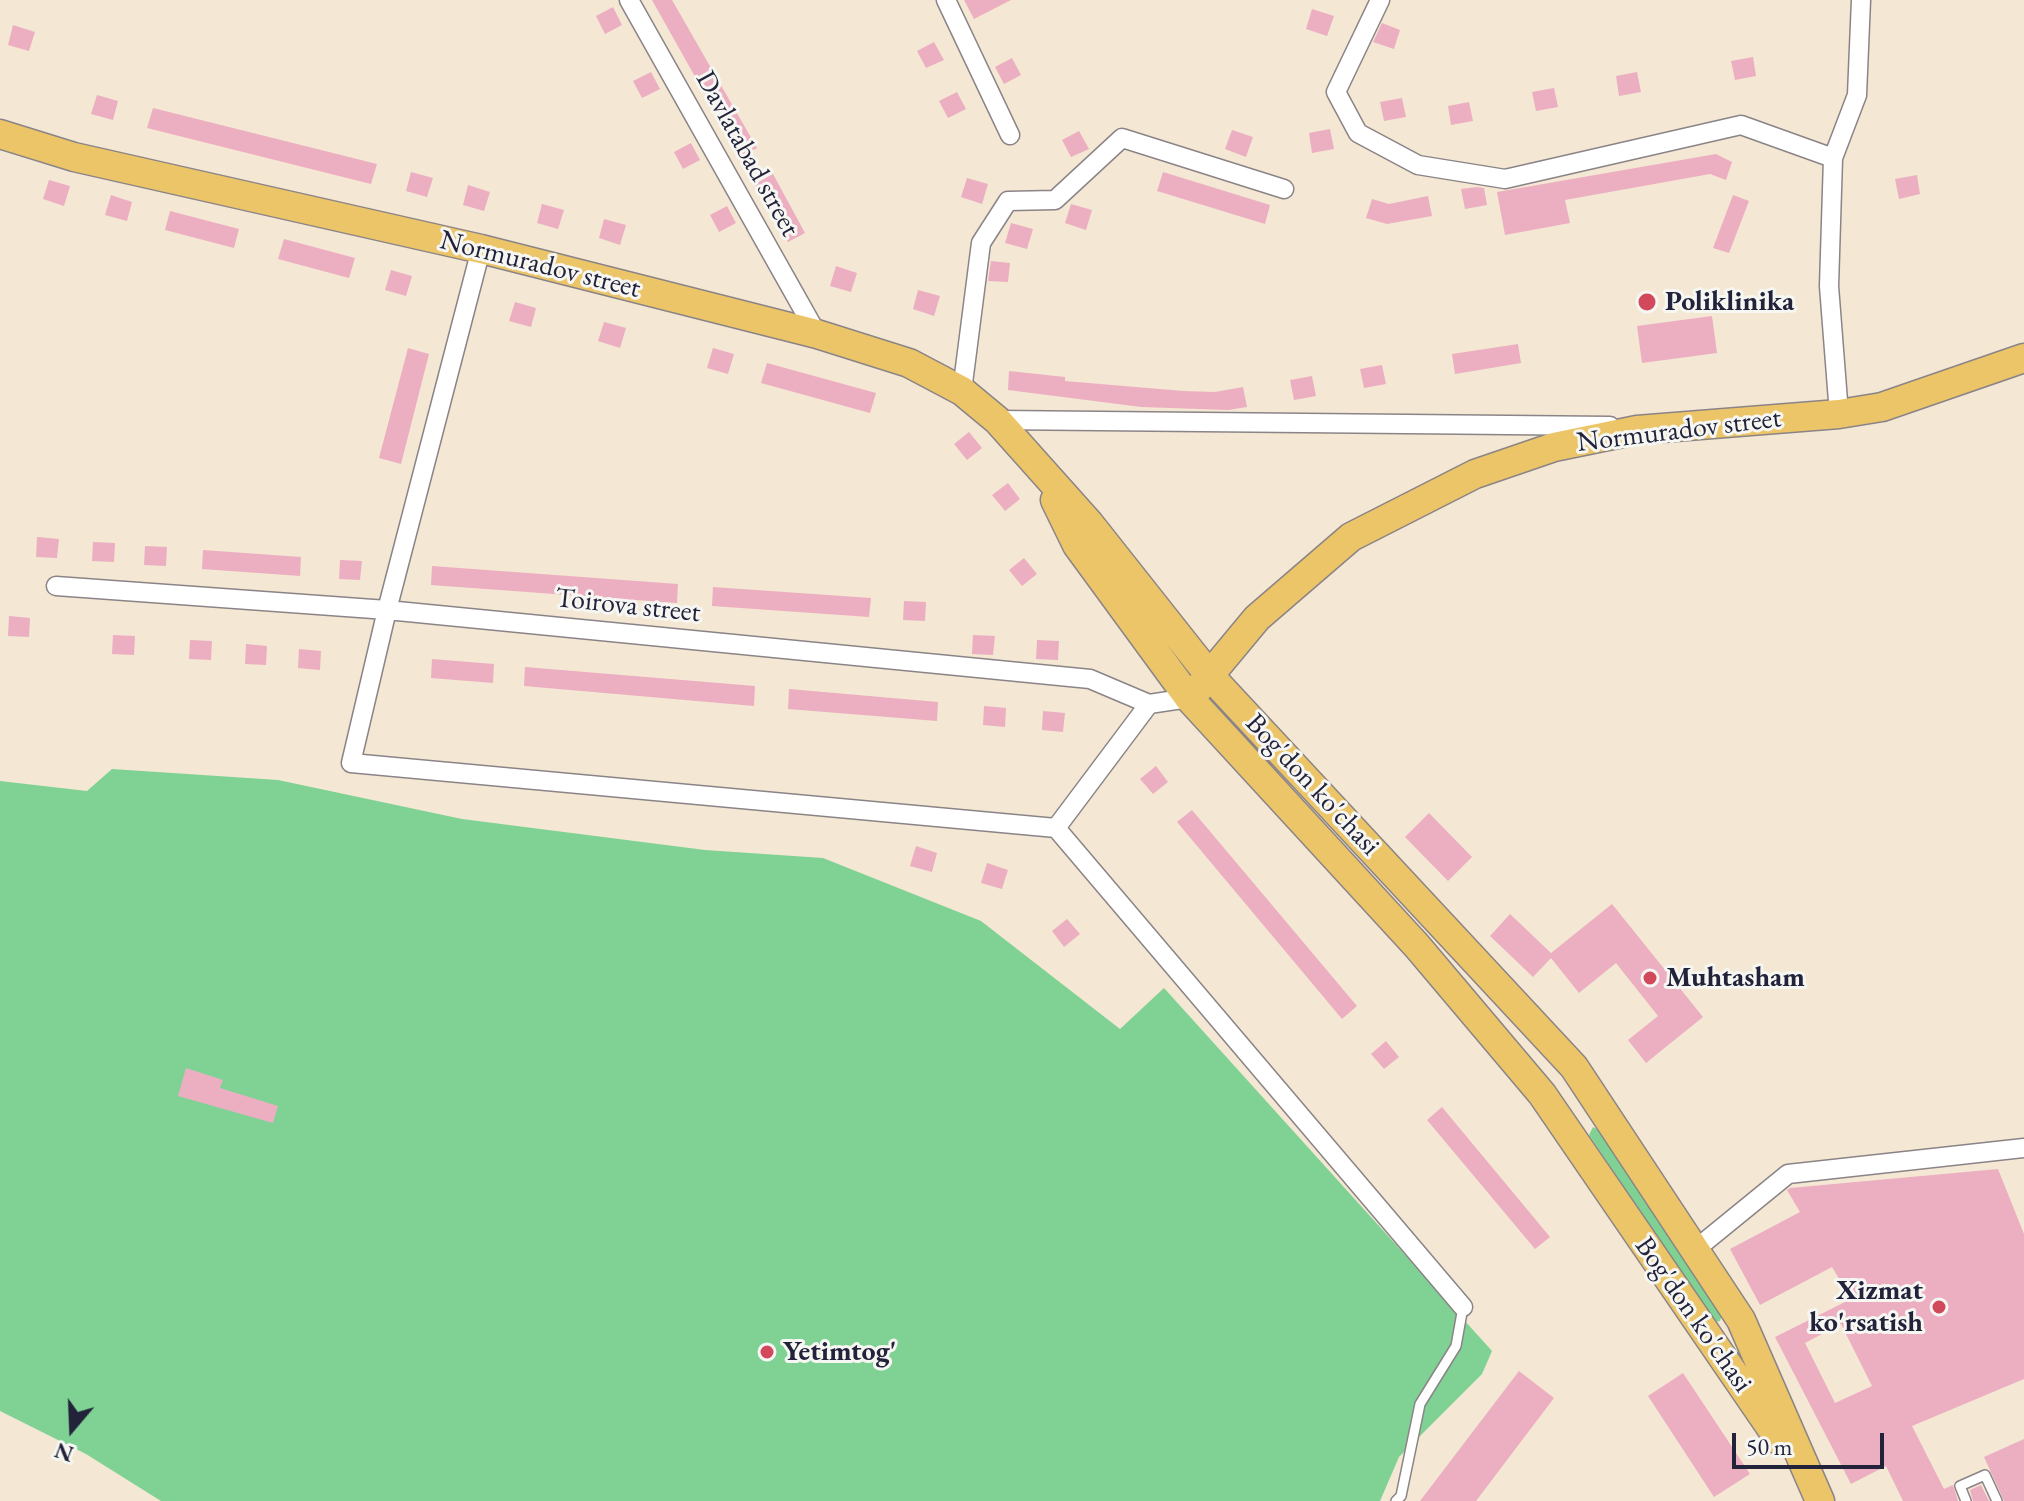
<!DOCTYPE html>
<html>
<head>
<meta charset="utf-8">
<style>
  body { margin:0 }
  #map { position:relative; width:2024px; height:1501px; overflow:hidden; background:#f4e7d3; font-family:"EB Garamond",serif }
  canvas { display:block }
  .north { position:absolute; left:32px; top:1389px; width:80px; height:80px; -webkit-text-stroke:6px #f6f6f2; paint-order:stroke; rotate:199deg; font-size:22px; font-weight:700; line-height:32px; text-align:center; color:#22223b }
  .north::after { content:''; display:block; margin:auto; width:28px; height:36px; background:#22223b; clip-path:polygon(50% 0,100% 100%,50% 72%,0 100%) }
  .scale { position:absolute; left:1732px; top:1433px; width:152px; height:36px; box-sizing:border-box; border:4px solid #22223b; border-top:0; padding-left:10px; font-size:24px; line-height:28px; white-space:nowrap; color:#22223b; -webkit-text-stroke:6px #f6f6f2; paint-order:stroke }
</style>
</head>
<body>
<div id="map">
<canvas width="2024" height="1501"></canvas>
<div class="north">N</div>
<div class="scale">50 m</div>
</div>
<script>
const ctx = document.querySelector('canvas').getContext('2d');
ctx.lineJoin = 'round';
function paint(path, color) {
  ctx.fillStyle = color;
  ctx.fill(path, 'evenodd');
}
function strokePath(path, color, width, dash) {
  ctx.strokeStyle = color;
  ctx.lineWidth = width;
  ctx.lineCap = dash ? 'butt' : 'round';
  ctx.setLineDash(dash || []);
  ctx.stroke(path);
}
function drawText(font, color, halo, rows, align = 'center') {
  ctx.font = font + ' "EB Garamond",serif';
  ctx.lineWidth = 6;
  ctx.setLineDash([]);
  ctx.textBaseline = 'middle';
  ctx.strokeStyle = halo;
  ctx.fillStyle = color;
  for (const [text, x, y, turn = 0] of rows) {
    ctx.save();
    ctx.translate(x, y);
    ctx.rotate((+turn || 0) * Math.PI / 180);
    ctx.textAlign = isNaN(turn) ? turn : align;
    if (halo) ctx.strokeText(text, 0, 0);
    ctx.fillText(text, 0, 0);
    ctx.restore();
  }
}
paint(new Path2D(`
  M112 769 278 780 462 819 705 850 823 858 981 921 1120 1029 1164 988 1492 1351 1482 1374 1399 1457 1380 1501H161L86 1454 0 1411V781L87 791Z
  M1593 1127 1602 1132 1722 1314 1720 1321 1715 1322 1589 1135Z`), '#7fd294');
paint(new Path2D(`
  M652 0H672L757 148 740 157Z
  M964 0H1011L974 19Z
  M613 7 622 25 605 34 596 16Z
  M1312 9 1334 16 1327 36 1306 29Z
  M1382 23 1400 30 1394 49 1373 42Z
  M13 25 35 32 29 51 8 45Z
  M934 42 944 60 926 68 917 51Z
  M1753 57 1756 76 1735 80 1731 61Z
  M1012 58 1021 75 1004 84 995 67Z
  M651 72 660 89 642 98 633 81Z
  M1637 72 1641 92 1619 96 1616 76Z
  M1554 88 1558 107 1536 111 1532 92Z
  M957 92 966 109 948 118 939 101Z
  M97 95 118 101 113 120 91 114Z
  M1402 98 1406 117 1384 121 1380 102Z
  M1469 102 1473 121 1451 125 1448 106Z
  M153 108 377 164 371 184 147 128Z
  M1330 129 1334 149 1312 153 1309 133Z
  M1232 130 1253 137 1246 157 1225 149Z
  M1079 131 1089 149 1071 157 1062 140Z
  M691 143 700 160 683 169 674 152Z
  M1716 154 1732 162 1726 180 1710 174 1565 200 1570 223 1505 235 1497 192Z
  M411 172 433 178 427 197 406 191Z
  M1163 172 1270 205 1265 224 1157 191Z
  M773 174 805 233 788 242 755 184Z
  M1917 175 1920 194 1899 199 1895 179Z
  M967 178 988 184 982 204 961 197Z
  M49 180 70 186 64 206 43 199Z
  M468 185 490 192 484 211 463 205Z
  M1477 187 1484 188 1487 205 1465 209 1461 189Z
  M111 195 132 202 127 221 105 215Z
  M1733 195 1749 201 1729 253 1713 248Z
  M1428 196 1432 216 1387 224 1366 218 1372 199 1389 204Z
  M542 204 564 210 558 229 537 223Z
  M1071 204 1092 210 1086 230 1065 223Z
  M727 206 736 223 719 232 710 215Z
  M170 211 239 229 234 248 165 230Z
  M604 219 626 225 620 245 599 238Z
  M1011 223 1033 229 1027 249 1005 243Z
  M284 239 355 258 349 278 278 259Z
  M991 261 1010 263 1008 282 988 281Z
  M836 266 857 273 851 292 830 286Z
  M391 270 412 276 406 296 385 290Z
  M918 290 940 296 934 316 913 309Z
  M515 302 536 308 531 327 509 321Z
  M1712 316 1717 353 1642 363 1637 326Z
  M604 322 626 328 620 348 598 341Z
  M1518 344 1521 363 1455 374 1452 354Z
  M408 348 429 354 401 464 379 458Z
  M713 348 734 354 728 374 707 368Z
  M767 363 876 393 870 413 761 383Z
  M1382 365 1386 384 1364 388 1360 369Z
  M1009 371 1065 377V381L1183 391 1215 392 1243 387 1247 407 1228 410 1141 407 1008 390Z
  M1312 376 1316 396 1294 400 1290 380Z
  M969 432 982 448 967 460 954 444Z
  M1008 483 1020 499 1005 511 992 495Z
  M37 537 59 539 57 558 36 557Z
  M93 542 115 543 114 562 92 561Z
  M145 546 167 547 166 566 144 565Z
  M203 550 301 557 300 576 202 569Z
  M1024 558 1037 574 1022 586 1009 570Z
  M340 560 362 561 360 580 339 579Z
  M432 566 678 584 677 603 431 585Z
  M713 587 871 598 869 617 712 606Z
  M904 601 926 602 925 621 903 620Z
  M9 616 30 618 29 637 8 636Z
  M113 635 135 636 134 655 112 654Z
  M973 635 995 636 993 655 972 654Z
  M190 640 212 641 211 660 189 659Z
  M1037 640 1059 641 1058 660 1036 659Z
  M246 644 267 646 266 665 245 664Z
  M299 649 321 651 320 670 298 668Z
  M432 659 494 664 493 683 431 678Z
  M525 667 755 686 754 706 524 686Z
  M789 689 938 702 937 721 788 709Z
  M984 706 1006 708 1005 727 983 725Z
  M1043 711 1065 713 1063 732 1042 730Z
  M1156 766 1168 782 1153 794 1140 779Z
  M1192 810 1357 1006 1342 1019 1177 822Z
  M1429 813 1472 857 1448 881 1405 837Z
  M916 846 937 853 932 872 910 866Z
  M987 863 1008 870 1002 889 981 883Z
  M1612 904 1703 1017 1646 1063 1628 1040 1658 1016 1616 963 1579 993 1551 958 1533 977 1490 936 1510 914 1551 953Z
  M1067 919 1080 934 1064 947 1052 931Z
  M1386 1041 1399 1057 1384 1069 1371 1054Z
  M186 1068 223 1080 220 1088 278 1106 273 1123 178 1096Z
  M1442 1107 1550 1237 1535 1249 1427 1120Z
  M1998 1169 2024 1234V1379L1912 1426 1944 1489 1953 1485 1958 1501H1903L1886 1466 1851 1484 1775 1337 1851 1299 1832 1267 1760 1305 1730 1249 1800 1212 1787 1190 1790 1188ZM1841 1324 1872 1386 1835 1403 1805 1343Z
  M1519 1371 1554 1398 1476 1501H1420Z
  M1683 1373 1750 1474 1714 1497 1648 1396Z
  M2024 1439V1501H2004L1984 1457Z
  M1981 1485 1989 1501H1973L1970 1490Z`), '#ecafc2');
const lane = new Path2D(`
  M1396 1501 1401 1496 1420 1404 1456 1346 1463 1307
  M1966 1501 1960 1486 1985 1475 1997 1501`);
const street = new Path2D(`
  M629 0 817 334
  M946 0 1010 135
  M1380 0 1336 92 1358 133 1418 165 1505 179 1741 125 1833 158
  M481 249 387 610 351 763 1056 828
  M962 391 981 243 1008 201 1055 200 1122 138 1284 189
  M1839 414 1829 286 1833 158 1857 95 1861 0
  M997 420 1610 426
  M56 586 387 610 1090 679 1149 704 1189 698
  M1149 704 1056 828 1463 1307
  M1696 1249 1788 1174 2024 1148`);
const primary = new Path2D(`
  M0 134 74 157 481 249 817 334 909 363 962 391 997 420 1089 523 1210 676 1574 1067 1741 1320 1820 1501
  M1055 500 1077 545 1189 698 1417 946 1542 1094 1780 1441
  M1198 689 1257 618 1351 537 1475 474 1554 447 1637 430 1839 414 1882 407 2024 358`);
strokePath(lane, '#8b8487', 12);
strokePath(street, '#8b8487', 21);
strokePath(primary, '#8b8487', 31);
strokePath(lane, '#fff', 9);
strokePath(street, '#fff', 18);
strokePath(primary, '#ecc569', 28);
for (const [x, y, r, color] of [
  [1647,302,10,"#d1495b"],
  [1650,978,8,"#d1495b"],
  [1939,1307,8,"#d1495b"],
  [767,1352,8,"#d1495b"]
]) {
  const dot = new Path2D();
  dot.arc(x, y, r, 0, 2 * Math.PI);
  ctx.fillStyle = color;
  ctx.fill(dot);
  strokePath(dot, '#f6f6f2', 3);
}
drawText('28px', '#22223b', '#f6f6f2', [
  ["Davlatabad street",747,154,61],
  ["Normuradov street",540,265,14],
  ["Normuradov street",1679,431,-7],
  ["Toirova street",628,606,6],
  ["Bog'don ko'chasi",1312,785,47],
  ["Bog'don ko'chasi",1693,1315,55]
]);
drawText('bold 28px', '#22223b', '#f6f6f2', [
  ["Poliklinika",1665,302],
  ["Muhtasham",1666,978],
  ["Xizmat",1923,1291,"right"],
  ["ko'rsatish",1923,1323,"right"],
  ["Yetimtog'",783,1352]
], 'left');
</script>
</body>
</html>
